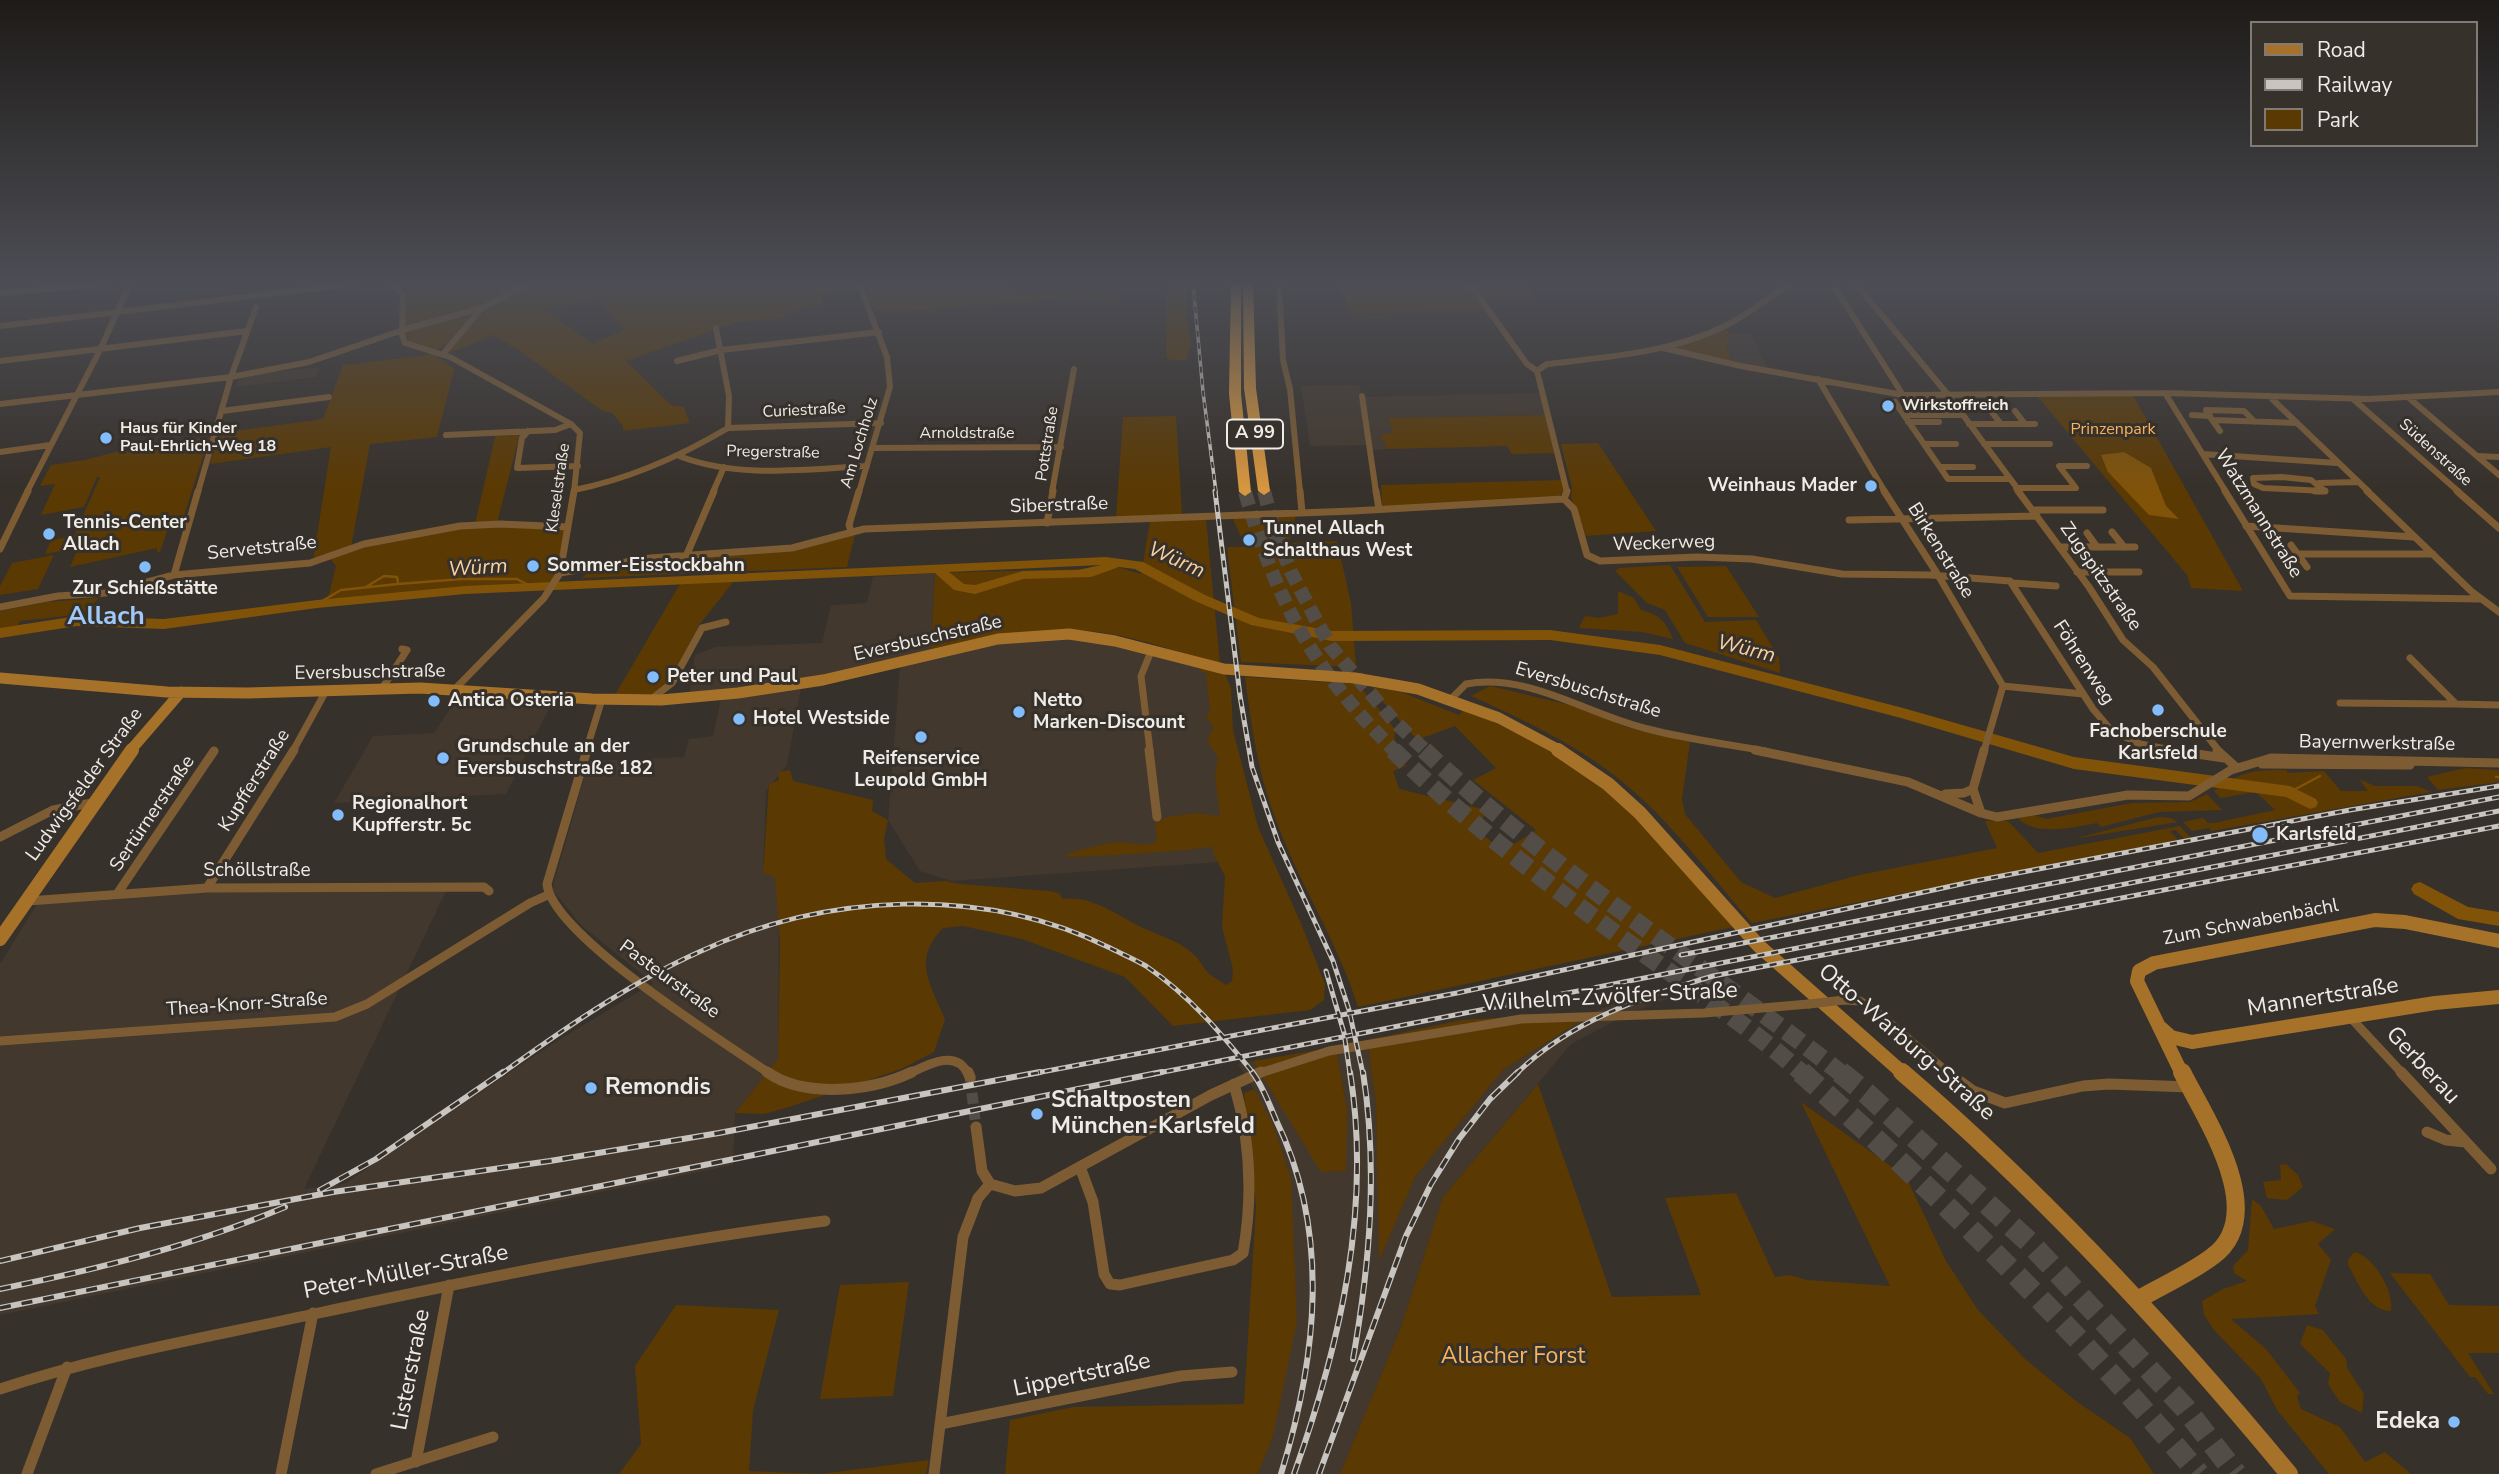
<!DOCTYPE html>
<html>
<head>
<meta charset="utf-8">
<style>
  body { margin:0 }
  #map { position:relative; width:2499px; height:1474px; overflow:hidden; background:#37312b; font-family:"Nunito Sans",sans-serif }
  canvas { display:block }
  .legend { position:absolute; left:2250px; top:21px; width:228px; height:126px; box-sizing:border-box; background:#37312b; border:2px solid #817b76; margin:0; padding:9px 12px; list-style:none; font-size:21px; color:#efebe7 }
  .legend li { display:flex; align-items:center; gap:14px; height:35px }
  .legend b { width:35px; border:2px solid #817b76 }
</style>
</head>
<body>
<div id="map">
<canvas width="2499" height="1474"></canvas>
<ul class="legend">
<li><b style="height:9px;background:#a6722a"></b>Road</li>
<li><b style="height:9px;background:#c8c4bf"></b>Railway</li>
<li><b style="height:19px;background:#5b3902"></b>Park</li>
</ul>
</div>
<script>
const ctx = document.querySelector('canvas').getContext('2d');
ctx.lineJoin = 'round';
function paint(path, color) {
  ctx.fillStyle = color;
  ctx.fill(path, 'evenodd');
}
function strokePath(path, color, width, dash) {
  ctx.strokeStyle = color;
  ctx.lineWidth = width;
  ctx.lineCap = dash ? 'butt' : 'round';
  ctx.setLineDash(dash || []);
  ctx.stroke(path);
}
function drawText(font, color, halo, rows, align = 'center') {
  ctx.font = font + ' "Nunito Sans",sans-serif';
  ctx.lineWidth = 6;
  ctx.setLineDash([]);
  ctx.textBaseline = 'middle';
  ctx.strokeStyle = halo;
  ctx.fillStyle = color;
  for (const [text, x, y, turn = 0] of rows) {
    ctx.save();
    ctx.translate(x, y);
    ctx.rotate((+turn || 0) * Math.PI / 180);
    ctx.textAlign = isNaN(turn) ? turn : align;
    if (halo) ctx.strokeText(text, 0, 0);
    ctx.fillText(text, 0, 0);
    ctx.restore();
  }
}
paint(new Path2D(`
  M1732 334H1750L1768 368 1732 361 1726 346Z
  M320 367 316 377 236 387 238 380 257 374Z
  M1359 385 1362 397 1542 393 1547 415 1388 418 1393 433 1381 440H1384L1386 449 1373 450 1367 445 1310 446 1301 386Z
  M935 573 931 649 964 641 1051 630 1107 633 1220 664 1234 861 952 881 920 871 888 820 900 667 689 695 695 655 715 647 822 643 831 605 867 603 873 577Z
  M801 688 787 765 766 791 763 872 775 877 779 906 778 1059 735 1113 733 1165 0 1315V964L37 904 205 891H446L304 1189 344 1184 549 1046 653 983 582 926 552 889 589 761 684 757 689 739 713 736 721 698Z
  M458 697 554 699 506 794 334 803 373 736 434 733Z
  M1634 995 1673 997 1634 1011 1571 1044 1443 1197 1401 1327 1340 1474H1258L1273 1436 1254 1089 1238 1064 1253 1061 1277 1099 1347 1109 1336 1047 1367 1040 1376 1103 1380 1258 1415 1177 1503 1070 1594 1012Z`), '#42382d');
paint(new Path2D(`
  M395 283H856L859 290 822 296 823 301 821 305 786 313 785 318 738 322 626 361 671 405 684 407 690 423 623 431V426L612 413 601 410 520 351 493 335 450 353 447 350 489 307 403 329 407 290ZM598 300 624 330 593 344 544 309Z
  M864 283H1001L1025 293 1086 290 1118 296 1119 302C1104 302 1097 297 1083 297L929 310 875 311Z
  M1167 283H1186V315L1191 344 1186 360H1170L1166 357Z
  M1339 283H1527L1536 297 1481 300 1488 310 1350 314Z
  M457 316 471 319 450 342 436 350C422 347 408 347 402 331Z
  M1725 329 1732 334 1726 346 1732 361 1676 351 1673 347Z
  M434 354 454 369 437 437 370 444 351 547 313 561 331 447 210 464 220 433 323 419 343 365Z
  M2133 395 2243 591 2191 588 2187 575 2037 396Z
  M1547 415 1556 453 1512 454 1507 446 1386 449 1384 440H1380L1383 434 1393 433 1388 418Z
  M1176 416 1182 514 1116 519 1123 417Z
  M496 433H520L497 523 475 524Z
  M209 437 184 516 160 520V524L170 522 160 552H157V548L70 567 78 548 45 554 51 540 74 536 100 477H97L84 507 41 515 55 484 40 486 51 465 85 460 123 450 127 452Z
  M1598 443 1656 531 1586 536 1571 497 1572 488 1561 444Z
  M1563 480 1565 489 1559 497 1386 507 1382 505 1381 485Z
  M1296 515 1289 543 1337 541 1351 603 1356 667 1241 662 1227 547H1246L1232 517Z
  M1206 519 1220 664C1183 654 1144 639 1106 633 1048 625 987 636 931 649L935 573 1120 568 1141 574 1150 522Z
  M494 525 566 529 556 576 548 586 463 589 327 602 336 566 330 558C383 540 439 529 494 525Z
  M855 534 847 567 582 578 590 570 684 557 793 551Z
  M54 555 38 589 0 595V586L12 563Z
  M1670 565 1705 622 1756 620 1779 658 1780 673 1685 643 1665 610 1647 603 1615 571 1619 568Z
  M1726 566 1759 617H1708L1677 567Z
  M734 581 699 625 670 683 649 696 615 695 680 584Z
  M1618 591 1634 598 1641 610C1660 615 1665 621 1673 639L1642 632 1579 628 1585 616 1599 618 1618 614Z
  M99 598 83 614 20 621 18 625 0 629V611L47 602Z
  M1202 667 1225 674 1231 688 1233 730 1258 827 1300 921 1325 984 1324 1000 1310 1010 1173 1026 1125 977 1022 939 963 926 943 928C912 959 930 984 945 1019L934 1052 901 1069 789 1107 764 1114 735 1113 778 1059 780 942 775 877 763 873 769 784 779 780 778 772 790 770 793 781 873 800 872 811 888 820 884 839 886 859 915 883 945 881 960 884 1049 891 1059 893 1063 899C1093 895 1118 916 1143 928 1161 936 1176 940 1191 952 1198 957 1202 966 1208 973 1213 977 1220 981 1226 985L1232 981 1233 969 1222 927 1225 876 1213 853V846C1207 850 1071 859 1064 856 1069 852 1113 841 1119 842 1132 842 1146 849 1157 840L1155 823 1167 817 1195 813 1220 816 1215 775 1218 758 1207 741 1214 727 1206 718 1210 711 1206 672H1200Z
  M1245 677 1358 684 1395 729 1394 748 1406 766 1393 771 1399 789 1487 810 1477 830 1503 851 1536 830 1473 780 1496 768 1455 726 1417 740 1374 692 1373 687 1401 692 1459 715 1464 709C1519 732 1571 759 1617 799 1660 836 1695 884 1733 927L1358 1007C1337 939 1296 879 1273 812 1257 768 1251 723 1245 677Z
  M1490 686 1582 708 1626 727 1690 742 1682 799 1685 814 1741 882 1775 898 1859 875 1997 848 1985 821H2008L2038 853 2180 826 2191 838 2184 839 2176 830 2170 831 2178 840 1752 923C1715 881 1682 836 1641 798 1594 753 1531 723 1471 696Z
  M2465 768 2499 770V782L2438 790 2427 777Z
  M2286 770 2288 773 2324 771 2341 791H2368L2359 779 2375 786H2417L2431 792 2212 831 2209 828 2192 831 2183 822 2203 818 2208 823H2214L2275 810 2256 792 2221 798 2214 791C2242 771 2252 770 2286 770Z
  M2207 794 2222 810 2159 812 2101 827 2097 823C2075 827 2035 837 2018 818L2031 814 2046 819 2132 803 2190 802Z
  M2158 817 2170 818 2178 822 2073 839Z
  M1594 1012 1503 1070 1415 1177 1379 1261 1376 1103 1367 1040 1462 1020Z
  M1336 1047 1347 1109 1346 1171 1321 1172 1253 1061Z
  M1538 1084 1612 1297 1701 1295 1665 1198 1736 1193 1775 1277 1790 1275 1807 1280 1890 1286 1801 1102 1906 1177 1946 1261 1978 1310 2025 1359 2076 1401 2130 1438 2154 1474H1340L1401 1327 1443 1197Z
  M1254 1089 1273 1124 1291 1179 1297 1321 1273 1436 1258 1474H1005L1010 1420 1073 1407 1244 1404 1256 1206 1244 1093Z
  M2286 1164 2298 1175 2303 1187 2287 1200 2267 1198 2263 1182 2281 1180 2280 1165Z
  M2252 1199 2261 1206 2274 1229 2312 1221 2335 1229 2318 1244 2331 1260 2315 1306 2319 1314 2231 1319 2266 1349 2300 1393 2297 1396 2301 1409 2340 1427 2365 1462 2385 1452 2411 1474H2329L2277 1410 2261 1379 2214 1330 2204 1315 2202 1301 2223 1289 2247 1281 2234 1273 2233 1266 2248 1250Z
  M2354 1252C2374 1256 2394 1291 2391 1311 2368 1311 2358 1282 2348 1265V1260Z
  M2390 1273 2430 1274 2449 1305 2499 1306V1353H2468L2494 1394H2488L2475 1377H2470Z
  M909 1282 893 1396 820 1399 840 1285Z
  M676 1305 779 1310 753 1410 749 1471 820 1474 929 1460 926 1474H619L641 1444 635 1366Z
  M2307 1325 2323 1330 2346 1359 2347 1368 2364 1394 2362 1413 2340 1402 2328 1384 2330 1373 2300 1344Z`), '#5b3902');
paint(new Path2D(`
  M2124 452 2151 468 2166 506 2179 519 2149 515 2108 472 2101 455Z`), '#805309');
strokePath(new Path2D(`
  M366 587 384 576 397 577 398 583
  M317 604 341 590 398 584 462 579H517L530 586
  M2496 777H2499
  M2290 792 2320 776`), '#805309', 2.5);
paint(new Path2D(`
  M1106 557 1143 562 1205 595 1259 618 1332 631 1550 630 1660 645 1903 708 2074 757 2290 786 2316 799 2318 803 2316 807 2310 809 2286 797 2074 769 1901 718 1660 655 1550 640 1332 641 1251 625 1195 601 1135 569 1119 567 1091 577 1023 579 975 594 954 590 935 573 465 594 317 608 164 629 77 626 0 638V628L77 616 164 619 317 600 465 586ZM1101 565 1078 570 1023 571 975 585 964 584 949 572Z
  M2420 882 2468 907 2499 912V926L2458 919 2414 894 2411 889 2414 884Z`), '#805309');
strokePath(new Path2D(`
  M970 1077 976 1127`), '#534d47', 11, [11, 5]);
strokePath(new Path2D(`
  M1264 491 1274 530 1291 572 1330 646 1394 721 1426 751
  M1245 492C1276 600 1314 672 1395 751`), '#534d47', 14, [14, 7]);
strokePath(new Path2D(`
  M1393 750C1462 817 1537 876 1615 933 1678 979 1744 1022 1803 1074
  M1424 750C1552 871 1704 965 1842 1074`), '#534d47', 18, [18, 9]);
strokePath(new Path2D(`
  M1801 1072C1942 1197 2077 1330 2199 1474
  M1840 1072 1866 1093 2029 1242 2185 1408 2236 1474`), '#534d47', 22, [22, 11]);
strokePath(new Path2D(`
  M390 283 403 294 402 335 405 343 450 357 571 424 580 433 574 492
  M1279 283 1283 360 1290 389 1300 492
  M1469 283 1527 364 1537 371 1567 492
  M1832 283 1903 395
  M1855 283 1949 396 2020 492
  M0 293 113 283
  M0 326 361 283
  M1663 348 1741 366 1903 395 2165 393 2369 399 2499 392
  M443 354 482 308
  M0 361 247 331
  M677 361 721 350 879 332
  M1537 371 1547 364C1608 357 1671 353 1727 325 1750 313 1770 297 1791 283
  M1818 379 1885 492
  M2165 393 2226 492
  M1362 396 1376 492
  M2269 396 2369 492
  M2409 398 2499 475
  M2353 399 2459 492
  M1895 402 1948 479H2009
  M0 404 231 377 309 362 409 328 482 308 529 283
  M2206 410 2244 411 2255 422
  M222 411 329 397
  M1991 411 2001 424
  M2015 411 2025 424
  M1904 415H1963
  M2192 415 2210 416
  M2210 417 2220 431
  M2213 420 2297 423
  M1908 422H1939
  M1969 424H2035
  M728 428 881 423
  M528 431 522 438 517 468 578 466
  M446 435 555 430 571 424
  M1924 444H1956
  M1984 444H2050
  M872 448 1061 447
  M0 452 50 445
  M2203 454 2337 463
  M679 456C738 479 805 469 867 466
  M2478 456 2499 457
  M1940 467H1973
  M2282 477 2311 480 2325 491 2263 488 2254 484 2253 478Z
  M2319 483 2358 482
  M2016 488H2076L2059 466H2087
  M574 490C630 479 679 457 728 428L729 396 716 328
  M27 492 101 348 130 283
  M198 492 231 377 256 307
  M713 492 724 467
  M859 492 890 387 887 357 859 283
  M1052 492 1074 369`), '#7d5c33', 6);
strokePath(new Path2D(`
  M1300 491 1302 512
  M1376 491 1379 509
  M1884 491 1938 575 2003 686 1984 751
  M2018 491 2089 587 2123 640 2153 667 2219 751
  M2225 491 2290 596 2480 599
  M2315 491H2325
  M2367 491 2471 591 2499 612
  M2457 491 2499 528
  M1564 499 1567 491
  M1564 499 1574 509 1587 555 1600 561 1698 557 1752 559 1842 574 1931 575 2010 581 2093 709 2111 730 2140 744 2177 751
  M2033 510H2103
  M1849 520 2037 516
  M1047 523 1053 491
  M2246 526 2414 537
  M851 531 849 525 859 491
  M2112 532 2124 547
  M2087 533 2097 547
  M2291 545 2307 567
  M2060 547H2135
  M0 549 28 491
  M687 554 714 491
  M2298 554H2433
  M2077 572H2139
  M560 573 650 558 792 548 864 529 1353 511 1564 499
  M174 575 198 491
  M2013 583 2056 586
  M0 607 58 596 106 593 174 575 310 563 364 544 460 526 500 524 568 527
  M2410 658 2456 704 2499 705
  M2003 686 2083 694
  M383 687 407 650 402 649
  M455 689 544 598 560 573 574 491
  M1451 699 1466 684C1528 672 1590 716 1648 729 1686 739 1726 744 1765 751
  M650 700 672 683 702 628 726 622
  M2340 703 2456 704
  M293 751 327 689
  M586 751 602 699
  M1150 751 1141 676 1152 649`), '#7d5c33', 7);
strokePath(new Path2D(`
  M587 750 547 884C552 935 724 1042 770 1074
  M1149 750 1157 817
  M1755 750 1908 782 1981 813 1997 817 2128 795 2189 796 2231 770 2271 758 2499 763
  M2169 750 2224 758
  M2217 750 2237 768
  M2262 764 2410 765
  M1945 794 1964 793 1973 789
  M1981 813 1973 789 1984 750
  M0 837 53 810 92 803
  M207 888 294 750
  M117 894 214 751
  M28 901 207 888 484 887 489 891
  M1844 1000 1860 1001 1873 1009 1949 1074
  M2350 1017 2403 1074
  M0 1041 335 1017 367 1004 530 903 548 895
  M908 1074C927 1065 956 1048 968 1074
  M1257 1074 1329 1051 1521 1019 1704 1013 1809 1004`), '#7d5c33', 9);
strokePath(new Path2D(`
  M767 1072C805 1099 872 1091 912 1072
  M968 1072 970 1077
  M1947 1072 1973 1091 2005 1103 2083 1086 2109 1084 2189 1087
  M2401 1072 2491 1169
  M976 1127 982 1171 990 1184
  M2427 1132 2446 1140 2466 1142
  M1080 1167 1093 1202 1104 1274 1110 1284 1120 1285 1233 1260 1243 1253C1253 1197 1250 1138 1234 1084
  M990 1184 1015 1191 1041 1188 1211 1095 1261 1072
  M0 1389C102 1355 209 1337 314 1314 483 1278 653 1243 825 1221
  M940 1424 1181 1376 1232 1372
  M416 1462 449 1285
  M27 1474 67 1367
  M281 1474 313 1313
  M376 1474 493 1437
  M934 1474 963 1237 978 1198 990 1184`), '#7d5c33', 11);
strokePath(new Path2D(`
  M0 678 167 692 248 693 420 688 592 699 661 700 738 693 823 680 998 639 1069 634 1115 641 1224 669 1355 678 1418 689 1499 718 1561 751
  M130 751 181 692`), '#a6722a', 11);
strokePath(new Path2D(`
  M1558 750 1608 784 1640 813 1759 946 1904 1074
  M0 939 132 750
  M2161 1028 2171 1037 2192 1042 2435 1003 2499 997
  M2182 1074 2137 981 2139 971 2154 963 2375 920 2405 922 2499 941`), '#a6722a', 14);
strokePath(new Path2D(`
  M1902 1072C2044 1194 2170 1330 2289 1474
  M2139 1299C2163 1285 2191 1273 2213 1256 2270 1214 2205 1118 2182 1072`), '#a6722a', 18);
paint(new Path2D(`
  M1231 283H1241V394L1251 492 1245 496 1239 492 1229 394Z
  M1243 283H1253L1256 388 1270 491 1264 495 1258 491 1244 388Z`), '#d7963f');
const railFar2 = new Path2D(`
  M1193 283 1203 392 1216 492`);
const railFar1 = new Path2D(`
  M1215 491 1240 696 1252 767 1278 842 1333 961 1349 1010 1363 1074
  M1681 955 2499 797
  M1326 971 1344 1033 1350 1074
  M501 1074C564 1029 628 984 699 952 825 893 982 885 1108 947 1120 953 1134 959 1146 966 1191 997 1220 1032 1254 1074
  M1031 1074 1457 993 1975 881 2350 810 2499 786
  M1153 1074 2499 811
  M1516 1074C1570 1021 1642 997 1713 976L2499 826`);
const rail = new Path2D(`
  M1252 1072C1263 1086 1269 1104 1276 1120 1331 1233 1317 1357 1281 1474
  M320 1190 376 1159 503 1072
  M0 1261 140 1228 333 1192 550 1161 719 1133 1040 1072
  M0 1289C98 1269 193 1246 285 1207
  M0 1308 1162 1072
  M1353 1359C1370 1263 1378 1169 1363 1072
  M1294 1474C1340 1345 1372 1209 1350 1072
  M1319 1474 1406 1236 1431 1184 1459 1139 1490 1099 1518 1072`);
strokePath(railFar2, '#c8c4bf', 3.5);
strokePath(railFar1, '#c8c4bf', 5);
strokePath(rail, '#c8c4bf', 6);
strokePath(railFar2, '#37312b', 2, [6]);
strokePath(railFar1, '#37312b', 2.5, [7]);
strokePath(rail, '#37312b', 3.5, [11]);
strokePath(new Path2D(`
  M1809 1004 1844 1000`), '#7d5c33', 9);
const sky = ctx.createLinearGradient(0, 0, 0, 489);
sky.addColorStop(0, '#1e1b18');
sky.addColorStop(0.58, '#4d4e55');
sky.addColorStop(1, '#4d4e5500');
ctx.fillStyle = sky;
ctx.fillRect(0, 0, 2499, 489);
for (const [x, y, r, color] of [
  [1888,406,7,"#83bcfb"],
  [106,438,7,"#83bcfb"],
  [1871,486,7,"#83bcfb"],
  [49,534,7,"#83bcfb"],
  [1249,540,7,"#83bcfb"],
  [533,566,7,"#83bcfb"],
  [145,567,7,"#83bcfb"],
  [653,677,7,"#83bcfb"],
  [434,701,7,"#83bcfb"],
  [2158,710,7,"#83bcfb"],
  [1019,712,7,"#83bcfb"],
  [739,719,7,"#83bcfb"],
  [921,737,7,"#83bcfb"],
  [443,758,7,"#83bcfb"],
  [338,815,7,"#83bcfb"],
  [2260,835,9,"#83bcfb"],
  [591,1088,7,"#83bcfb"],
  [1037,1114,7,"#83bcfb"],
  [2454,1422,7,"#83bcfb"]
]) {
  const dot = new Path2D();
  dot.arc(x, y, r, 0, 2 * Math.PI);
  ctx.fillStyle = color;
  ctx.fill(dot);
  strokePath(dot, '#37312b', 2.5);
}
drawText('bold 16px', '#efebe7', '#37312b', [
  ["Wirkstoffreich",1902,406],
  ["Haus für Kinder",120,429],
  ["Paul-Ehrlich-Weg 18",120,447]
], 'left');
drawText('16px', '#efebe7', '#37312b', [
  ["Curiestraße",804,411,-3],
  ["Arnoldstraße",967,434],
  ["Am Lochholz",860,443,-73],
  ["Pottstraße",1048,444,-81],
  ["Pregerstraße",773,453,1],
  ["Südenstraße",2435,453,42],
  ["Kleselstraße",559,488,-82]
]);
drawText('16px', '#f7b45d', '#37312b', [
  ["Prinzenpark",2113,430]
]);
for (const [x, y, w] of [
  [1255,434,56]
]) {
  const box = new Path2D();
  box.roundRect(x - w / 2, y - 14.5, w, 29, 5);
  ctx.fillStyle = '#37312b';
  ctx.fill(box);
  strokePath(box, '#efebe7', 2);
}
drawText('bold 18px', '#efebe7', null, [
  ["A 99",1255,434]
]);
drawText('bold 19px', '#efebe7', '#37312b', [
  ["Weinhaus Mader",1857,486,"right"],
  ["Tennis-Center",63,523],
  ["Allach",63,545],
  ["Tunnel Allach",1263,529],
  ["Schalthaus West",1263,551],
  ["Sommer-Eisstockbahn",547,566],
  ["Zur Schießstätte",145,589,"center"],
  ["Peter und Paul",667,677],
  ["Antica Osteria",448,701],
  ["Netto",1033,701],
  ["Marken-Discount",1033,723],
  ["Hotel Westside",753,719],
  ["Fachoberschule",2158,732,"center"],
  ["Karlsfeld",2158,754,"center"],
  ["Grundschule an der",457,747],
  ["Eversbuschstraße 182",457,769],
  ["Reifenservice",921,759,"center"],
  ["Leupold GmbH",921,781,"center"],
  ["Regionalhort",352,804],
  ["Kupfferstr. 5c",352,826],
  ["Karlsfeld",2276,835]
], 'left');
drawText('19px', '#efebe7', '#37312b', [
  ["Siberstraße",1059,506,-2],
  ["Watzmannstraße",2258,514,58],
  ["Weckerweg",1664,544,-2],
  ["Servetstraße",262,549,-6],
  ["Birkenstraße",1940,551,58],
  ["Zugspitzstraße",2100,577,55],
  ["Eversbuschstraße",928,639,-13],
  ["Föhrenweg",2083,663,57],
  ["Eversbuschstraße",370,673,-1],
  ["Eversbuschstraße",1588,691,17],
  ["Bayernwerkstraße",2377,744,1],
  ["Kupfferstraße",255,781,-58],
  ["Ludwigsfelder Straße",85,785,-54],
  ["Sertürnerstraße",153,814,-56],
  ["Schöllstraße",257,871],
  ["Zum Schwabenbächl",2251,923,-11],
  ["Pasteurstraße",669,980,36],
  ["Thea-Knorr-Straße",247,1005,-4]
]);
drawText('italic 21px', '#f9d0a0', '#37312b', [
  ["Würm",1176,561,24],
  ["Würm",478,569,-4],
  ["Würm",1746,650,14]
]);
drawText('23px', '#efebe7', '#37312b', [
  ["Wilhelm-Zwölfer-Straße",1610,998,-3],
  ["Mannertstraße",2323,998,-9],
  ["Otto-Warburg-Straße",1906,1043,41],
  ["Gerberau",2422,1066,47],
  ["Peter-Müller-Straße",406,1273,-11],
  ["Listerstraße",412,1370,-79],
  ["Lippertstraße",1082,1376,-12]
]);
drawText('bold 23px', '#efebe7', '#37312b', [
  ["Remondis",605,1088],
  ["Schaltposten",1051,1101],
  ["München-Karlsfeld",1051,1127],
  ["Edeka",2440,1422,"right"]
], 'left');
drawText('23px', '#f7b45d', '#37312b', [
  ["Allacher Forst",1513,1357]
]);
drawText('bold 26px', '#9fc9f8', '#37312b', [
  ["Allach",106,618]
]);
</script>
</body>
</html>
